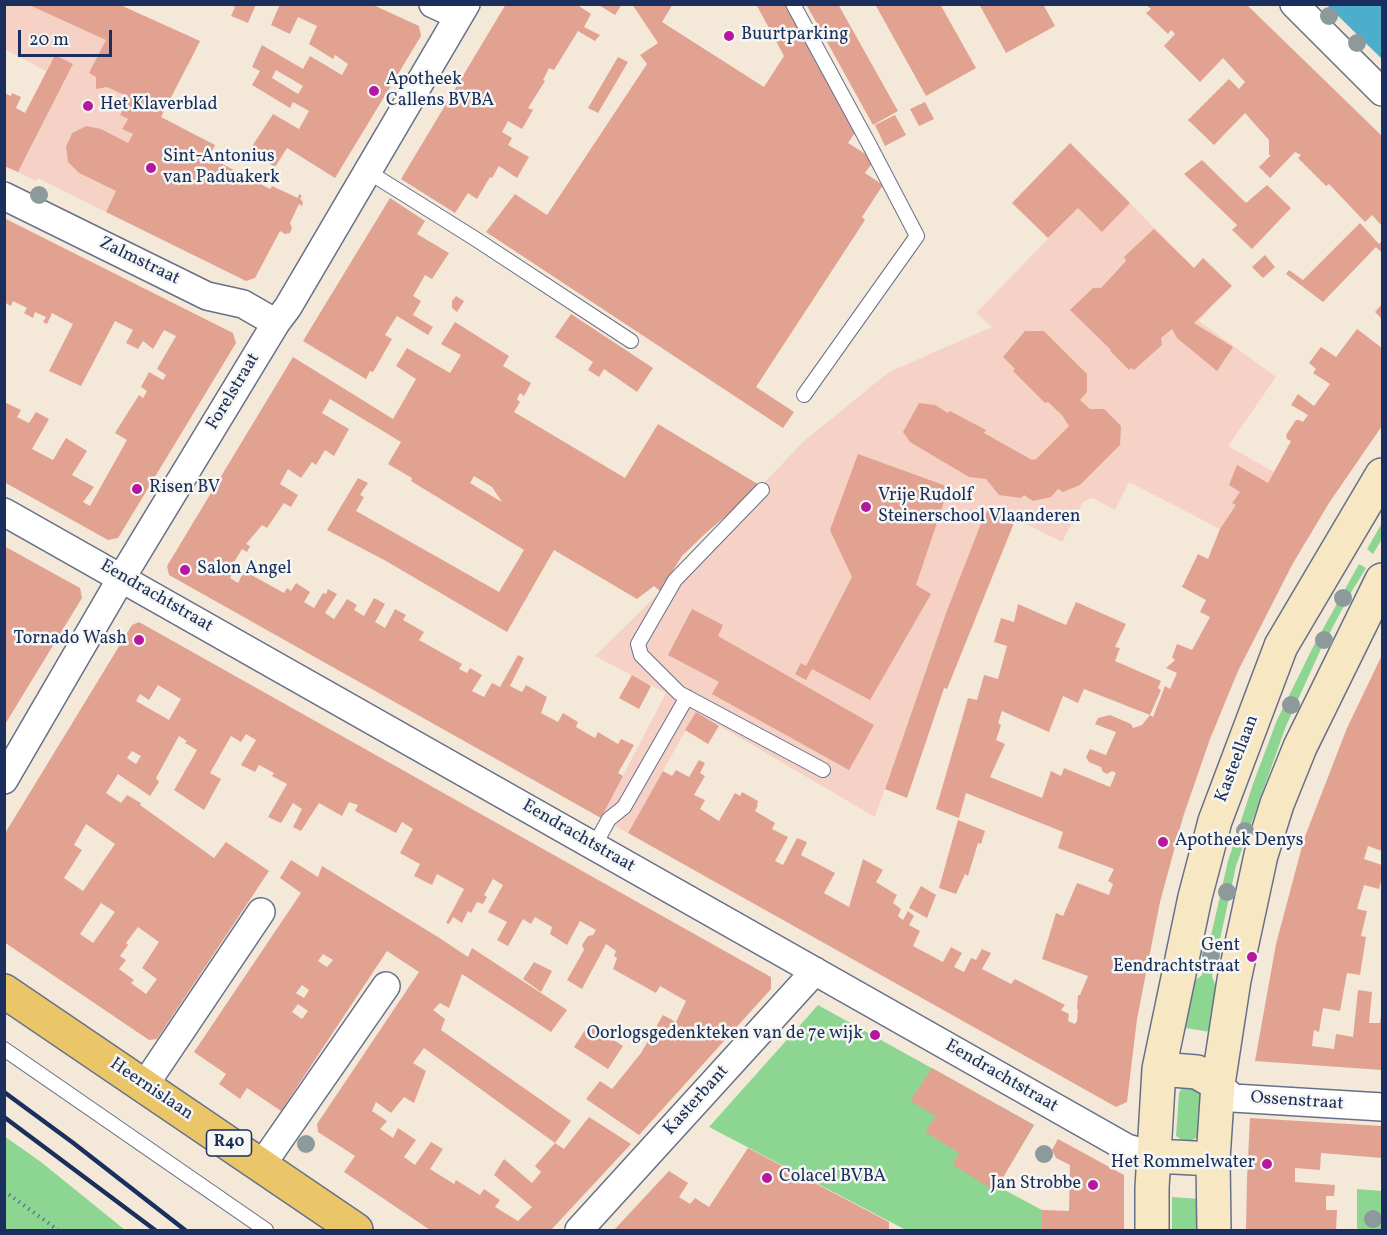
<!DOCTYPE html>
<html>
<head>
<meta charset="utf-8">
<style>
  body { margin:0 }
  #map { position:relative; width:1387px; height:1235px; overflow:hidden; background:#f4e9d8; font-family:Vollkorn,serif }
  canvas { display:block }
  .frame { position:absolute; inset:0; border:6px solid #1b2f5e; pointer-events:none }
  .scale { position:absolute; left:18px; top:30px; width:94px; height:27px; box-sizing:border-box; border:3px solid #1b2f5e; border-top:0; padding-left:8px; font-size:18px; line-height:21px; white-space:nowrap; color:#1b2f5e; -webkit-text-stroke:4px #f6f6f2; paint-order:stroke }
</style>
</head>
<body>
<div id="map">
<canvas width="1387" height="1235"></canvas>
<div class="frame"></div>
<div class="scale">20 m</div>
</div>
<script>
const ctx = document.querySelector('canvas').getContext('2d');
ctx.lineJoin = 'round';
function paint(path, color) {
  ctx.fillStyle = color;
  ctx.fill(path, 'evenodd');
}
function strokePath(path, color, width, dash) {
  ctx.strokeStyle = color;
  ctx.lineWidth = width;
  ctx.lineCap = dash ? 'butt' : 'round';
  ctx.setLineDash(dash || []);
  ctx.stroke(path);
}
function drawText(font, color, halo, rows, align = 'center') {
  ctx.font = font + ' Vollkorn,serif';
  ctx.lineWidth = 5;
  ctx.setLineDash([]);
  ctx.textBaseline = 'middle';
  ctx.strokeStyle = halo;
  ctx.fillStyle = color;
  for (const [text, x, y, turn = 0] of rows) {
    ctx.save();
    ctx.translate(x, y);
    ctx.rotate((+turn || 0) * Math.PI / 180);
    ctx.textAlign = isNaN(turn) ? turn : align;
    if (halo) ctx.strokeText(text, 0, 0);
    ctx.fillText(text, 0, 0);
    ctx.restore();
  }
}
paint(new Path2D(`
  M4 5H118L200 41 188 66 155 49 120 114 128 119 122 129 133 134 128 143 86 126 72 133 66 147 69 163 79 173 116 191 106 212 38 178 36 181 18 172 73 64 55 55 46 71 5 49Z
  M1106 179 1194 268 1183 279 1211 307 1199 321 1276 377 1228 446 1329 503 1220 529 1129 482 1115 510 1093 498 1084 501 1062 542 991 506 983 518 946 613 875 817 696 712 628 833 601 818 666 693 595 656 661 591 804 441 889 372 992 327 976 313Z`), '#f6d1c5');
paint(new Path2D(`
  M1382 523V539L1373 554 1367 549Z
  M1359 564 1366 568 1352 591 1320 651 1286 726 1236 866 1212 976 1218 993 1211 1032 1185 1028 1192 983 1202 975 1228 861 1253 784 1277 720 1314 645Z
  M818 1005 1034 1125 997 1186 1042 1210V1230H906L709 1127Z
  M1183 1085 1199 1088 1203 1096 1198 1136C1191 1143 1183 1142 1176 1136L1179 1093Z
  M4 1136 41 1162 125 1230H5Z
  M1357 1189 1382 1191V1230H1357Z
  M1172 1197 1200 1199 1201 1230H1172Z`), '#8dd692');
paint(new Path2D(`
  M1327 5H1382V59Z`), '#4daecc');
paint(new Path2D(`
  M27 4H118L200 41 161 117 215 145 209 157 270 189 272 186 298 198 299 194 302 196 300 199 303 202 302 206 299 204 290 223 292 228 290 233 285 234 280 231 255 278 246 281 106 212 116 191 79 173 68 162 66 147 72 133 86 126 101 129 128 143 133 134 122 129 128 119 120 115 129 97 107 87 96 89V77L89 73 106 40Z
  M228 4H256L248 23 231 16 235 7Z
  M280 4H371L419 26 421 36 335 178 287 148 275 167 249 151 273 114 299 129 309 111 293 102 290 108 252 85 260 71 252 67 262 45 303 69 310 56 342 75 348 64 335 55 333 59 309 44 317 26 298 17 290 34 271 25ZM276 70 303 86 298 94 272 78Z
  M506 4H576L591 14 584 27 600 35 595 41 578 31 554 70 549 68 543 80 545 81 528 108 533 110 522 129 508 121 502 132 512 138 508 145 529 157 517 178 499 166 492 178 490 177 477 199 468 193 455 213 401 179Z
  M597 4H622L615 15Z
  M632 4H673L662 22 764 87 784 56 756 4H786L856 131 848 143 872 158 873 162 865 173 883 185 862 217 865 220 756 387 794 412 783 428 486 232 515 194 547 215 647 64 640 55 658 43Z
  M806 4H838L898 111 873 125Z
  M875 4H940L976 68 926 96Z
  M979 4H1043L1055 26 1006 53Z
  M1145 4H1246L1382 136V226L1372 215 1365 222 1329 184 1326 186 1298 158 1301 155 1295 152 1270 178 1259 167 1271 155H1269V140L1245 113 1214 145 1188 120 1229 79 1239 89 1245 82 1223 58 1200 82 1164 46 1175 34 1171 30 1168 34 1146 13 1151 9Z
  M55 55 73 64 18 172 4 166V93L11 96 12 93 21 97 16 108 25 113Z
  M618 57 628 62 598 113 588 108Z
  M925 102 934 119 919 126 910 109Z
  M895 115 906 135 885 146 875 125Z
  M1070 143 1130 203 1102 232 1078 208 1048 238 1012 203Z
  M1202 160 1246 203 1267 185 1291 208 1252 249 1232 230 1237 225 1184 174Z
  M390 198 425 221 417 234 449 253 432 279 425 275 413 296 421 301 413 315 433 327 428 335 397 316 385 335 392 339 373 372 370 371 366 379 303 341Z
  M4 218 233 333 236 343 118 538 108 540 4 482V402L21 410 17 417 29 423 36 412 49 419 32 449 53 460 66 438 87 451 72 475 94 487 83 502 90 506 127 440 115 433 139 395 143 398 147 391 141 387 149 372 163 380 166 375 157 369 176 336 164 330 153 349 143 341 138 349 126 343 133 330 115 321 81 386 49 371 73 324 52 313 47 324 43 322 46 317 35 312 33 318 24 313 27 308 13 301 11 306 4 302Z
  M1360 223 1379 244 1382 241V253L1376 247 1323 302 1286 274 1289 270 1303 280Z
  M1154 229 1194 268 1203 258 1232 286 1194 323 1233 347 1217 371 1177 338 1172 329 1161 338 1162 345 1134 370 1131 368 1129 370 1110 351 1111 350 1070 310 1093 288H1101L1126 261 1124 257Z
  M1265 255 1275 267 1263 278 1252 267Z
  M456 296 464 301 457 312 452 308V301Z
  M1382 304V319L1375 312Z
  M571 314 653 368 637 392 604 369 599 377 588 370 593 362 555 337Z
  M455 322 509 356 503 366 531 383 524 396 520 393 517 399 520 402 514 412 625 478 658 424 761 486 707 532 682 556 660 591 654 586 637 599 554 550 507 632 386 561 327 530 358 478 368 483 360 495 364 497 356 511 499 592 524 550 411 481 412 478 388 464 401 442 330 399 322 413 349 429 334 456 325 450 316 465 312 462 301 478 288 469 280 484 298 495 291 507 284 503 267 528 262 525 246 544 250 546 247 552 242 549 233 564 237 566 230 578 238 583 244 571 284 593 287 588 291 591 296 583 310 592 304 602 314 608 323 593 326 594 328 589 337 594 325 613 334 619 347 599 357 605 354 610 364 616 374 598 385 604 375 622 385 628 395 609 406 615 403 620 424 632 419 640 462 664 459 669 467 673 470 668 482 675 472 691 484 697 492 683 500 687 518 655 524 658 510 686 522 692 526 685 547 697 541 713 558 722 563 713 578 722 576 727 595 738 598 732 618 744 621 739 634 745 618 773 623 776 601 818 169 575 167 566 293 357 393 419 416 379 396 366 407 348 450 373 461 355 441 344ZM474 476 492 487 502 502 470 483Z
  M1357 329 1382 348V426L1329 503 1292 565 1238 671 1210 739 1183 817 1160 902 1137 1019 1127 1102 1116 1107 628 833 663 771 672 776 676 770 689 777 699 760 705 763 700 773 705 776 694 795 705 800 700 809 719 821 735 793 740 796 742 792 758 801 757 805H758L755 811 775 823 772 829 788 837 775 861 783 865 797 838 807 842 801 855 835 873 824 893 849 907 863 859 883 870 876 882 897 895 893 903 901 909 898 916 903 920 908 911 914 916 909 925 920 931 913 946 943 962 951 947 962 953 954 967 964 972 971 958 976 960 982 949 991 953 982 969 1011 984 1015 979 1065 1005 1061 1010 1069 1014 1068 1021 1075 1024 1077 1021 1078 1009H1077L1078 995H1080L1088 976 1042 959 1056 913 1063 916 1077 883 1109 895 1113 884 1108 881 1114 869 1058 848 1063 832 966 793 959 818 936 809 968 698 977 700 984 675 998 679 1007 646 994 642 1001 618 1014 622 1018 604 1066 625 1076 602 1126 624 1115 647 1120 648 1115 661 1161 681 1158 688 1161 690 1150 715 1084 689 1078 703 1063 696 1049 732 1002 711 998 723 1001 725 996 740 1005 744 990 777 1042 798 1051 771 1061 776 1064 768 1110 787 1116 773 1112 771 1107 774 1103 772 1101 767 1089 762 1086 757 1090 749 1106 755 1116 732 1095 724 1098 718 1110 715 1131 724 1133 728 1142 725 1150 715 1153 717 1165 686 1170 689 1177 673 1166 668 1175 660 1172 657 1177 644 1192 650 1210 617 1200 612 1206 600 1182 587 1198 554 1208 559 1220 529 1236 505 1232 503 1240 492 1229 485 1237 465 1268 483 1291 441 1287 439 1286 435 1296 420H1299L1303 422 1308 415 1291 405 1298 394 1314 406 1330 384 1313 373 1316 369 1309 363 1321 347 1336 357Z
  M1025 331H1044L1087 374V392L1080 400 1090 409H1104L1121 426 1120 445 1080 485 1063 492 1058 489 1051 497 1033 501 1024 495 1021 498 999 495 986 479 969 477 910 442 903 432 919 403 935 405 948 413 950 411 986 430 984 433 1032 460 1036 459 1069 426 1062 415 1048 402 1045 403 1013 371 1015 369 1003 357Z
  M858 454 949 487 916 585 931 594 870 700 812 669 806 680 795 674 801 663 806 666 852 577 830 530Z
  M989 508 1016 518 947 689 944 688 907 798 885 789 946 613 983 518Z
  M4 546 80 588 82 598 4 726Z
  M692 609 723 625 718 636 874 725 849 770 712 694 719 682 668 655Z
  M139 622 771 977V989L639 1135 586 1099 600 1081 612 1089 641 1053 663 1015 676 1022 686 1001 660 986 656 993 613 969 617 958 614 956 616 951 606 944 582 989 567 980 584 950 582 945 588 936 593 935 596 930 580 921 567 945 550 934 552 927 535 917 531 924 523 919 508 946 497 940 507 922 488 912 503 885 493 879 484 895 487 897 483 904 477 902 471 913 468 911 462 923 453 917 449 924 446 923 464 889 437 874 432 885 414 876 420 864 400 853 413 829 402 822 396 833 355 811 358 805 349 802 342 816 319 803 301 831 293 827 302 809 293 803 281 823 268 817 287 784 272 776 274 773 259 765 255 772 241 765 256 740 246 734 241 742 231 736 210 773 221 779 204 810 174 790 197 750 185 743 187 741 179 736 156 778 159 782 150 796 118 774 106 793 121 803 127 795 141 803 140 805 214 858 226 842 269 871 157 1039 149 1040 4 942V835L132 625ZM158 685 181 699 169 720 136 701 140 694 149 700ZM132 751 141 756 136 764 127 758ZM86 824 115 844 83 891 64 878 82 850 74 845ZM101 903 115 912 93 943 80 934ZM138 927 159 942 142 968 157 979 146 994 131 983 134 980 119 969 126 960 120 956 128 945 126 943Z
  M1382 655V805L1381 809 1382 810V851L1368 846 1364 859 1382 865V882L1381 881 1379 889 1364 885 1357 909 1367 911 1361 936 1366 937 1360 975 1347 973 1340 1011 1323 1008 1319 1032 1314 1030 1312 1046 1334 1049 1336 1034 1353 1037 1358 990 1372 992 1369 1023H1380L1381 1015H1382V1070L1255 1061 1276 944 1304 839 1347 728Z
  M632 675 651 686 639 709 619 698Z
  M696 712 719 726 708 744 685 730Z
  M958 820 985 831 981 844 978 843 968 876 965 874 956 894 939 888Z
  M291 860 318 877 322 866 438 937 468 957 472 948 567 1010 551 1032 462 974 449 1008 440 1003 433 1010 445 1019 441 1030 571 1121 555 1143 424 1048 413 1063 426 1071 414 1103 404 1097 391 1113 376 1102 372 1111 387 1121 380 1129 393 1138 398 1128 416 1140 404 1157 415 1165 431 1142 443 1149 430 1169 454 1184 456 1180 480 1195 484 1189 500 1200 495 1207 518 1221 532 1207 494 1175 504 1159 532 1183 541 1172 535 1166 555 1143 564 1149 589 1117 631 1144 551 1230H430L344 1172 355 1156 318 1132 317 1124 419 972 387 951 281 1111 247 1088 240 1099 219 1084 226 1074 194 1052 301 893 280 878ZM323 954 333 960 327 967 318 961ZM302 985 309 990 304 998 296 993ZM298 1004 308 1011 302 1019 292 1012Z
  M921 886 936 895 927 918 909 908Z
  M534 962 552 971 541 992 523 979Z
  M589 1024 623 1046 608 1069 574 1047Z
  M932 1068 1034 1125 995 1191 953 1165 959 1153 925 1132 936 1116 910 1101Z
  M1250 1118 1382 1126V1158L1321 1153 1320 1170 1295 1168V1182L1335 1185 1334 1196H1326V1210H1337L1336 1230H1246L1247 1179Z
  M1058 1139 1124 1175V1230H1042V1210L1069 1211 1070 1165 1056 1158 1052 1150Z
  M748 1148 889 1222V1230H614L669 1171 688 1183 679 1197 690 1204 695 1198 709 1207Z`), '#e1a292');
const lane = new Path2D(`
  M793 4 870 146 917 236 804 395
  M367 171 474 238 631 341
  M762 490 675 580 638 644 641 655 679 693 823 770
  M594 846 609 819 624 807 687 697
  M4 1049 266 1230`);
const street = new Path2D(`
  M433 4 459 16
  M1294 4 1382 92
  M4 196 207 296 243 304 276 323
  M4 512 1127 1148 1155 1156
  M4 780 122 577 276 323 288 307 466 4
  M1218 1084 1233 1098 1382 1107
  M144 1086 261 912
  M261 1166 386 986
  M579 1230 815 971`);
const secondary = new Path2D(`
  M1159 1069 1197 1072 1218 1084
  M1155 1156 1213 1159
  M1152 1230V1188L1159 1069 1195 897 1215 821 1281 646 1382 475
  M1214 1230 1213 1159 1218 1084 1234 980 1261 855 1277 804 1300 747 1382 580`);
const primary = new Path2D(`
  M4 991 356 1230`);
strokePath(lane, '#677089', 16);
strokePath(street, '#677089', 30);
strokePath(secondary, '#677089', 36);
strokePath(primary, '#677089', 36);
strokePath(new Path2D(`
  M4 1191 58 1230`), '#677089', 4, [1.5, 4.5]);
strokePath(lane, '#fff', 14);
strokePath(street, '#fff', 27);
strokePath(secondary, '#f7e8c3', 33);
strokePath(primary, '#ebc669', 33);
strokePath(new Path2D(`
  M4 1092 72 1142 185 1230
  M4 1117 155 1230`), '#1b2f5e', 4.5);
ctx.fillStyle = '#8d9a9c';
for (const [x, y] of [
  [1329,16],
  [1357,43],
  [39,195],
  [1343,598],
  [1324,640],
  [1291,705],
  [1245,831],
  [1227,892],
  [1211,955],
  [306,1144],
  [1044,1154],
  [1373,1219]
]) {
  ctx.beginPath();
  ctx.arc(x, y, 9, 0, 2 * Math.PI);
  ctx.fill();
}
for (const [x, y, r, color] of [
  [729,36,6,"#b5179e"],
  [374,91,6,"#b5179e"],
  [88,106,6,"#b5179e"],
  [151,168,6,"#b5179e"],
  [137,489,6,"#b5179e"],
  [866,507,6,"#b5179e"],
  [185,570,6,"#b5179e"],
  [139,640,6,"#b5179e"],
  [1163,842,6,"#b5179e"],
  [1252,957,6,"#b5179e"],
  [875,1035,6,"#b5179e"],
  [1267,1164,6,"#b5179e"],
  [767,1178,6,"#b5179e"],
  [1093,1185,6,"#b5179e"]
]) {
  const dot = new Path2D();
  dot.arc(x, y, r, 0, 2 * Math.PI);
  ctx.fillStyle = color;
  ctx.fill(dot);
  strokePath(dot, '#f6f6f2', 2);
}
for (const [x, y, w] of [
  [229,1143,45]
]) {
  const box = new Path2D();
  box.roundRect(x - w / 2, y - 13, w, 26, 4.5);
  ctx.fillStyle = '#f6f6f2';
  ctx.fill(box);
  strokePath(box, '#1b2f5e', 1.5);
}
drawText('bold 16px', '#1b2f5e', null, [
  ["R40",229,1143]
]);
drawText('18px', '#1b2f5e', '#f6f6f2', [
  ["Buurtparking",741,36],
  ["Apotheek",386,81],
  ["Callens BVBA",386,102],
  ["Het Klaverblad",100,106],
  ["Sint-Antonius",163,158],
  ["van Paduakerk",163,179],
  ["Risen BV",149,489],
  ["Vrije Rudolf",878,497],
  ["Steinerschool Vlaanderen",878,518],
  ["Salon Angel",197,570],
  ["Tornado Wash",127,640,"right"],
  ["Apotheek Denys",1175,842],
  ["Gent",1240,947,"right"],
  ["Eendrachtstraat",1240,968,"right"],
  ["Oorlogsgedenkteken van de 7e wijk",863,1035,"right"],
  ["Het Rommelwater",1255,1164,"right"],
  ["Colacel BVBA",779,1178],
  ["Jan Strobbe",1081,1185,"right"]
], 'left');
drawText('18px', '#1b2f5e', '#f6f6f2', [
  ["Zalmstraat",139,262,26],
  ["Forelstraat",234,392,-59],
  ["Eendrachtstraat",156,597,30],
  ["Kasteellaan",1238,759,-69],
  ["Eendrachtstraat",578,837,30],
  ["Eendrachtstraat",1001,1077,30],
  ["Heernislaan",151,1090,34],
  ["Kasterbant",697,1101,-48],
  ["Ossenstraat",1297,1102,4]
]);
</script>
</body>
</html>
